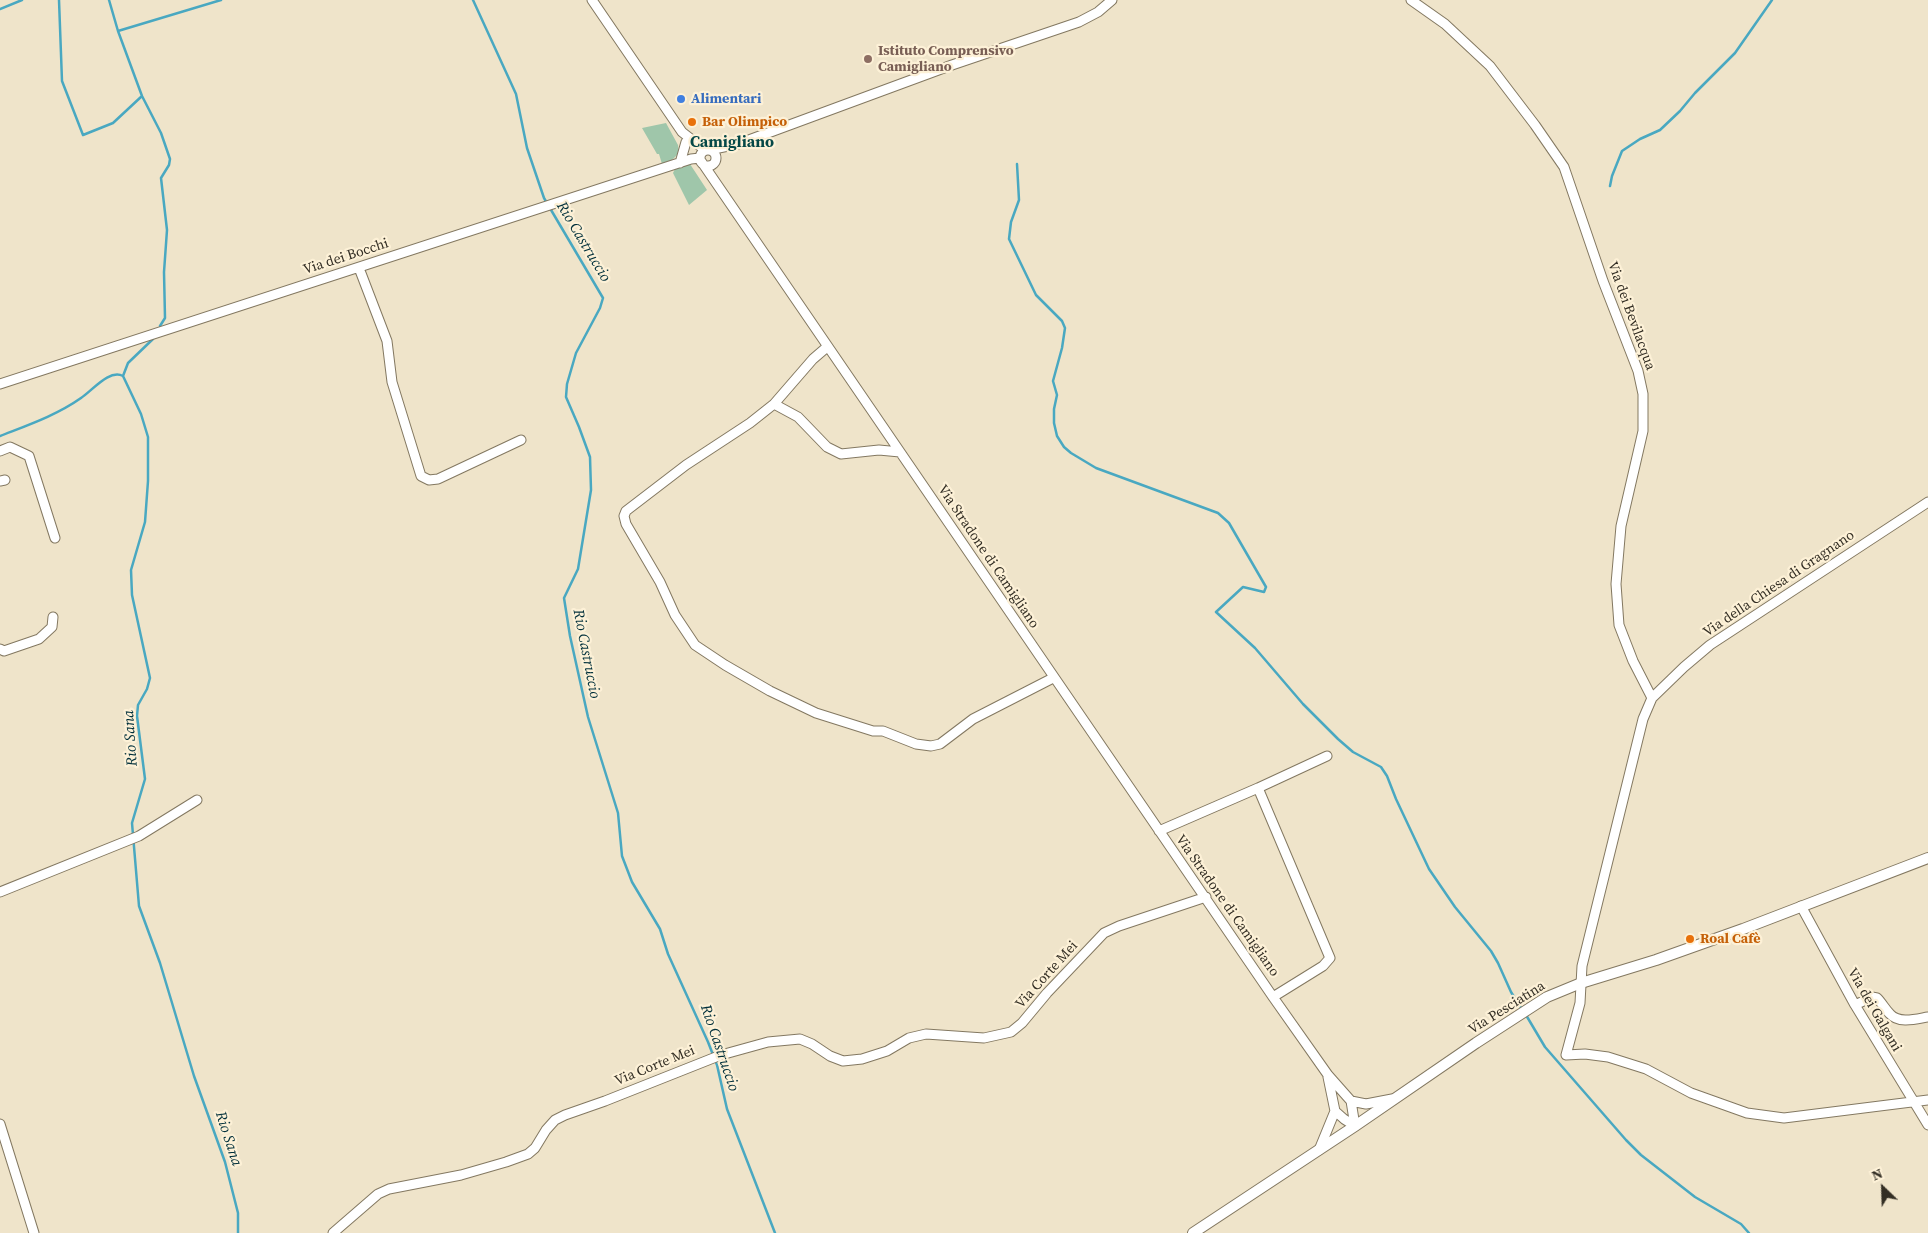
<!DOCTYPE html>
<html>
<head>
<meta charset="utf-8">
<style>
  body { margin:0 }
  #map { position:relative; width:1928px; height:1233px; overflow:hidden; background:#efe4ca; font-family:"Source Serif 4",serif }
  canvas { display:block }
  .north { position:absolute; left:1858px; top:1163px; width:50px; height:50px; -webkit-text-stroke:4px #fdf1d7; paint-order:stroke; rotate:336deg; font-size:14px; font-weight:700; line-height:20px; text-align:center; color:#332e24 }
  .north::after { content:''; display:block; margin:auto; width:18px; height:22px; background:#332e24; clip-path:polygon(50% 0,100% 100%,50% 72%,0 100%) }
</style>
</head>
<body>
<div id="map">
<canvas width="1928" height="1233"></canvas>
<div class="north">N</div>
</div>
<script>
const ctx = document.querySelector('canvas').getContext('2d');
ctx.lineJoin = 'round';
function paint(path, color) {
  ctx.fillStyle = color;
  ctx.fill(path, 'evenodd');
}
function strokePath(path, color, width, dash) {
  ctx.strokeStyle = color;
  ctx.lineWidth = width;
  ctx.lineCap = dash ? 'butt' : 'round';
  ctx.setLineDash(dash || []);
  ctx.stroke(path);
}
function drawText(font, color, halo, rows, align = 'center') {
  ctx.font = font + ' "Source Serif 4",serif';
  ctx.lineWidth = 4.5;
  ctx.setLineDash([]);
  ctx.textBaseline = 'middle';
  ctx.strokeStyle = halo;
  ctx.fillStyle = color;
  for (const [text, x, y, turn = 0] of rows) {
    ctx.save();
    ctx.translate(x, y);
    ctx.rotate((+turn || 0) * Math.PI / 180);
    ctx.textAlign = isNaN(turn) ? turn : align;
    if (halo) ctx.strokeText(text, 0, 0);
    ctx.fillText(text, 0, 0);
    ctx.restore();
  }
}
paint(new Path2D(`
  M666 123 678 145 679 153 671 161 662 164 659 154H657L642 128Z
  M690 164 707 190 689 205 673 173 675 169Z`), '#9fc6aa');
strokePath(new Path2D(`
  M59 0 62 81 83 135 113 123 142 96
  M109 0 118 31 142 96 161 133 170 159 169 165 161 178 167 230 164 272 165 318 160 326
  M473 0 516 94 527 148 544 198 603 298 600 308 576 353 567 384 566 397 579 427 590 457 591 490 578 569 564 598 570 636 588 717 618 813 622 856 632 882 660 929 668 954 708 1042 717 1065 727 1109 775 1233
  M0 9 22 0
  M118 31 221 0
  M1017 164 1019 200 1011 222 1009 239 1036 295 1062 321 1065 328 1062 348 1053 381 1057 395 1054 409V423L1057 436 1064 447 1071 453 1096 468 1218 513 1229 523 1266 587 1264 592 1243 587 1216 612 1255 648 1303 704 1338 739 1353 752 1381 767 1387 776 1396 799 1429 869 1455 907 1491 951 1498 963 1511 992 1523 1011
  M1610 186 1612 176 1622 151 1640 139 1660 130 1680 111 1695 93 1735 53 1772 0
  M123 376 128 363 153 339
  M0 436C28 425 57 415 81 398 93 390 109 369 123 376L141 414 148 437V481L145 522 131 570 132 595 150 678 147 689 138 705 137 716 145 779 132 823 139 906 160 963 194 1076 225 1162 238 1213V1233
  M1526 1015 1545 1047 1626 1140 1641 1155 1695 1197 1741 1224 1749 1233`), '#49a8c1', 2.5);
const minor = new Path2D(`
  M592 0 682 132 705 150
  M1411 0 1445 24 1490 66 1535 125 1564 167 1603 281 1638 371 1643 394V431L1621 526 1616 584 1619 625 1633 661 1652 698
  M709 150 738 144 952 65 1079 22 1098 12 1112 0
  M700 158a8 8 0 1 1 16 0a8 8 0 1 1-16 0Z
  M701 161 1273 997 1328 1075 1351 1101 1355 1126
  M680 163 686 142
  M359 268 387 341 392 382 421 476 429 480 438 479 521 440
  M827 347 813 359 774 404 750 423 686 465 626 511 624 516 626 524 660 582 675 615 695 645 725 665 770 691 816 713 873 731H883L916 744 931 746 940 744 973 719 1053 678
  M0 384 691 159 700 158
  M774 404 798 417 827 447 841 454 879 450 900 452
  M0 451 10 447 29 456 55 538
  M0 481 5 480
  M1928 502 1710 645 1684 667 1652 698 1643 719 1582 966 1580 1003 1566 1055 1585 1054 1608 1057 1646 1069 1691 1093 1747 1113 1784 1118 1928 1100
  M0 649 4 651 39 639 52 627 53 617
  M1258 788 1330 958 1323 966 1273 997
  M1159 831 1258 788 1327 756
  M0 892 139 836 197 800
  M1801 906 1855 1005 1928 1125
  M1855 1005 1872 997 1877 998C1882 1003 1885 1009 1890 1014 1899 1024 1916 1019 1928 1017
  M1351 1101 1366 1104 1392 1099
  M1335 1111 1344 1119 1355 1126
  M0 1124 34 1233
  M1319 1150 1335 1111 1328 1077
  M333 1233 378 1194 389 1189 461 1175 506 1162 528 1154 535 1148 546 1130 555 1120 565 1115 605 1101 721 1055 768 1042 800 1039 812 1044 830 1056 843 1061 862 1059 887 1051 909 1038 926 1034 984 1038 1011 1032 1022 1023 1047 993 1104 933 1119 926 1206 897`);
const major = new Path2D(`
  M1193 1233 1355 1126 1476 1043 1547 997 1581 983 1656 960 1743 929 1928 858`);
strokePath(minor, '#837861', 11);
strokePath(major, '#837861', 12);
strokePath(minor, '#fff', 9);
strokePath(major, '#fff', 10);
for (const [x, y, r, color] of [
  [868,59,5,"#8d6e63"],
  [681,99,5,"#3f7fe0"],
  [692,122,5,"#e8710a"],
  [1690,939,5,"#e8710a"]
]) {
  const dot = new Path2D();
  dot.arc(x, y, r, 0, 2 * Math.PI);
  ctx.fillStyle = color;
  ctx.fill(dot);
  strokePath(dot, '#fdf1d7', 2);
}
drawText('bold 14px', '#785e54', '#fdf1d7', [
  ["Istituto Comprensivo",878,51],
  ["Camigliano",878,67]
], 'left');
drawText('bold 14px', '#366cbe', '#fdf1d7', [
  ["Alimentari",691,99]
], 'left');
drawText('bold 14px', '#c56008', '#fdf1d7', [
  ["Bar Olimpico",702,122],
  ["Roal Cafè",1700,939]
], 'left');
drawText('14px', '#332e24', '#fdf1d7', [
  ["Via dei Bocchi",346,257,-18],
  ["Via dei Bevilacqua",1631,316,70],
  ["Via Stradone di Camigliano",988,557,56],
  ["Via della Chiesa di Gragnano",1779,584,-34],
  ["Via Stradone di Camigliano",1227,906,55],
  ["Via Corte Mei",1047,975,-48],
  ["Via Pesciatina",1507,1008,-32],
  ["Via dei Galgani",1874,1010,60],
  ["Via Corte Mei",655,1066,-22]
]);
drawText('italic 15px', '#02303b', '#fdf1d7', [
  ["Rio Castruccio",583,242,59],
  ["Rio Castruccio",586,654,79],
  ["Rio Sana",131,738,-94],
  ["Rio Castruccio",719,1048,71],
  ["Rio Sana",228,1139,72]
]);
drawText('bold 16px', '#054847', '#fdf1d7', [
  ["Camigliano",732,143]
]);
</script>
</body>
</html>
